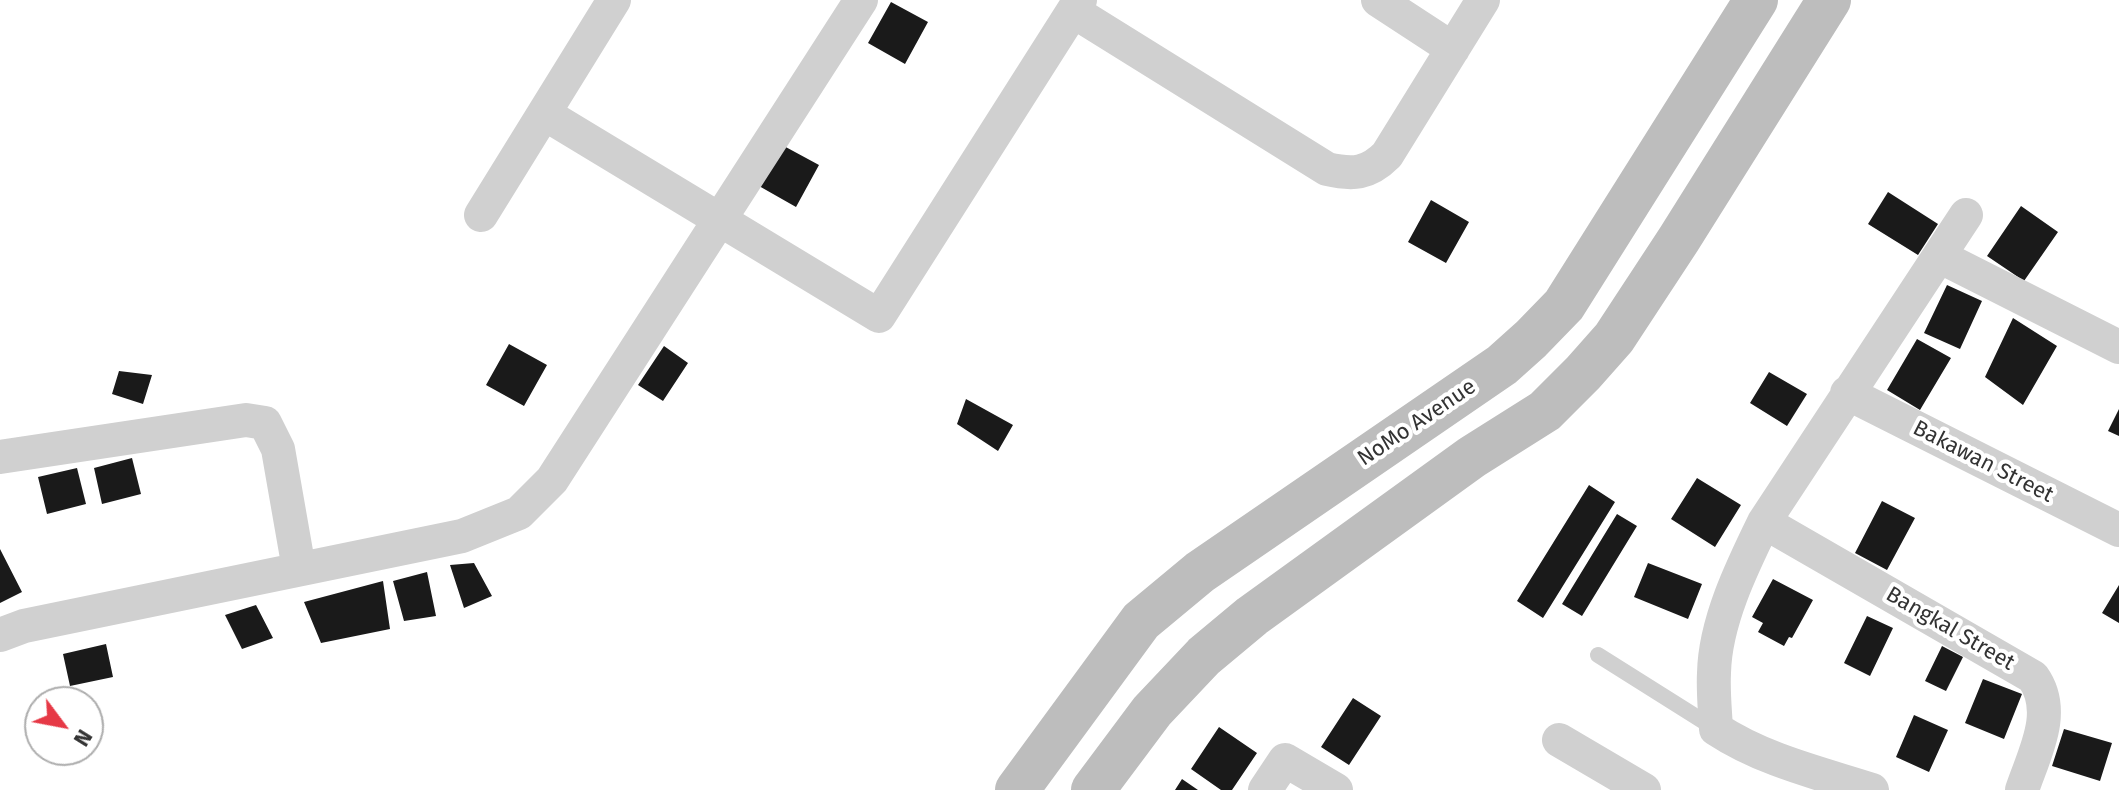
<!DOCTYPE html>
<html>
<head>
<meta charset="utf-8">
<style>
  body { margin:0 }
  #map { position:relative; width:2119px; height:790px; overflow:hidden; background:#fff; font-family:"Fira Sans",sans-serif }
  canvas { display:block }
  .north { position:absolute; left:24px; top:686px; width:80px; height:80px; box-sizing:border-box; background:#fff; border:2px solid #adadad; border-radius:50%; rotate:122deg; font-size:22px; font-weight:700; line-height:32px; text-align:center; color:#333 }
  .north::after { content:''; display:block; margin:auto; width:28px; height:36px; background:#e63946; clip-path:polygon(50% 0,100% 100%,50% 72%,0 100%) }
</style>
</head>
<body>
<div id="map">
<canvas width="2119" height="790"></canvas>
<div class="north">N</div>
</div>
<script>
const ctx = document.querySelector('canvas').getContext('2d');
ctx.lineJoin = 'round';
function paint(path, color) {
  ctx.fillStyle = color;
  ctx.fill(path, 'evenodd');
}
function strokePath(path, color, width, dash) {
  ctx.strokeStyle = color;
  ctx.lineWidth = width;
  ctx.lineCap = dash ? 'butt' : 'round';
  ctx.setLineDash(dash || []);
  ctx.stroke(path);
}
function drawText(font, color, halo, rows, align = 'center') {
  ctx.font = font + ' "Fira Sans",sans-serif';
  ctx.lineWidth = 8;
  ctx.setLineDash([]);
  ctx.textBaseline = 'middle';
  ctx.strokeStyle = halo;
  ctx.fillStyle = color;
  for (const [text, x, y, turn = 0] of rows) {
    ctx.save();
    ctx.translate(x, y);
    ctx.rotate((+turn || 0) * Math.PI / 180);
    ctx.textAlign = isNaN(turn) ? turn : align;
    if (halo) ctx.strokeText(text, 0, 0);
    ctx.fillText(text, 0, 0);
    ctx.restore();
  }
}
paint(new Path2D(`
  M891 2 928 22 905 64 868 43Z
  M782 145 819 165 796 207 759 186Z
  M1888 192 1938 224 1918 255 1868 224Z
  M1431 200 1469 222 1446 263 1408 242Z
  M2021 206 2058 232 2024 281 1987 256Z
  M1947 285 1982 301 1960 349 1924 333Z
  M2013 318 2057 346 2023 405 1985 377Z
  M1917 339 1951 358 1920 410 1887 390Z
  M509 344 547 365 524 406 486 385Z
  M664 346 688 363 663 401 638 385Z
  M119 371 152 375 143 404 112 394Z
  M1769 372 1807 394 1787 426 1750 403Z
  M966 399 1013 425 998 451 957 424Z
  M2119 409V436L2108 431Z
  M132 458 141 494 102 504 94 468Z
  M77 468 86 504 47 514 38 477Z
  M1697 478 1741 505 1715 547 1671 519Z
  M1589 485 1615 502 1543 618 1517 601Z
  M1882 501 1915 518 1887 570 1855 553Z
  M1617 514 1637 526 1582 616 1562 604Z
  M0 549 22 592 0 603Z
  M474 563 492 596 464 608 450 565Z
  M1648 563 1702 584 1688 619 1634 597Z
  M427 572 436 616 404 621 393 581Z
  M1773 579 1813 600 1792 638 1789 637 1784 646 1758 632 1763 623 1752 617Z
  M383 581 390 629 321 643 304 602Z
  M2119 585V623L2102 613Z
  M256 605 273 638 242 649 225 615Z
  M1867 616 1893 628 1870 676 1844 663Z
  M106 644 113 677 70 686 63 654Z
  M1942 646 1963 657 1946 691 1925 681Z
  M1983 679 2022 694 2004 739 1965 723Z
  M1353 698 1381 716 1349 765 1321 747Z
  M1914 715 1948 730 1929 772 1896 757Z
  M1219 727 1257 753 1232 790H1221L1191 769Z
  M2064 729 2112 743 2100 781 2052 766Z
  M1182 779 1198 790H1175Z`), '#1a1a1a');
strokePath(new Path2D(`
  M1598 655 1714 728`), '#d0d0d0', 16);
strokePath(new Path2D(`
  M1378 0 1453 49
  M1073 11 1327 169C1353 175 1368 174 1387 155L1483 0
  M545 114 879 316 1080 0
  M481 215 614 0
  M1939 256 2119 347
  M1847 393 2119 530
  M0 457 246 420 265 423 278 449 299 569
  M1764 522 2033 677C2058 712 2034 754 2022 790
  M0 635 24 626 462 536 519 513 552 480 861 0
  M1559 740 1644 790
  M1265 790 1285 760 1336 790
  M1872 790C1819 773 1763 760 1716 729 1715 710 1713 692 1714 673 1715 622 1742 567 1764 522L1966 215`), '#d0d0d0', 34);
strokePath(new Path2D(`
  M1017 790 1141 621 1200 572 1502 365 1531 339 1564 305 1756 0
  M1093 790 1152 711 1204 656 1252 616 1472 457 1545 411 1583 373 1614 338 1679 239 1829 0`), '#bdbdbd', 44);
drawText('22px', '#333', '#fff', [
  ["NoMo Avenue",1417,423,-34],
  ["Bakawan Street",1983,462,27],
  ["Bangkal Street",1950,629,30]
]);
</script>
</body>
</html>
